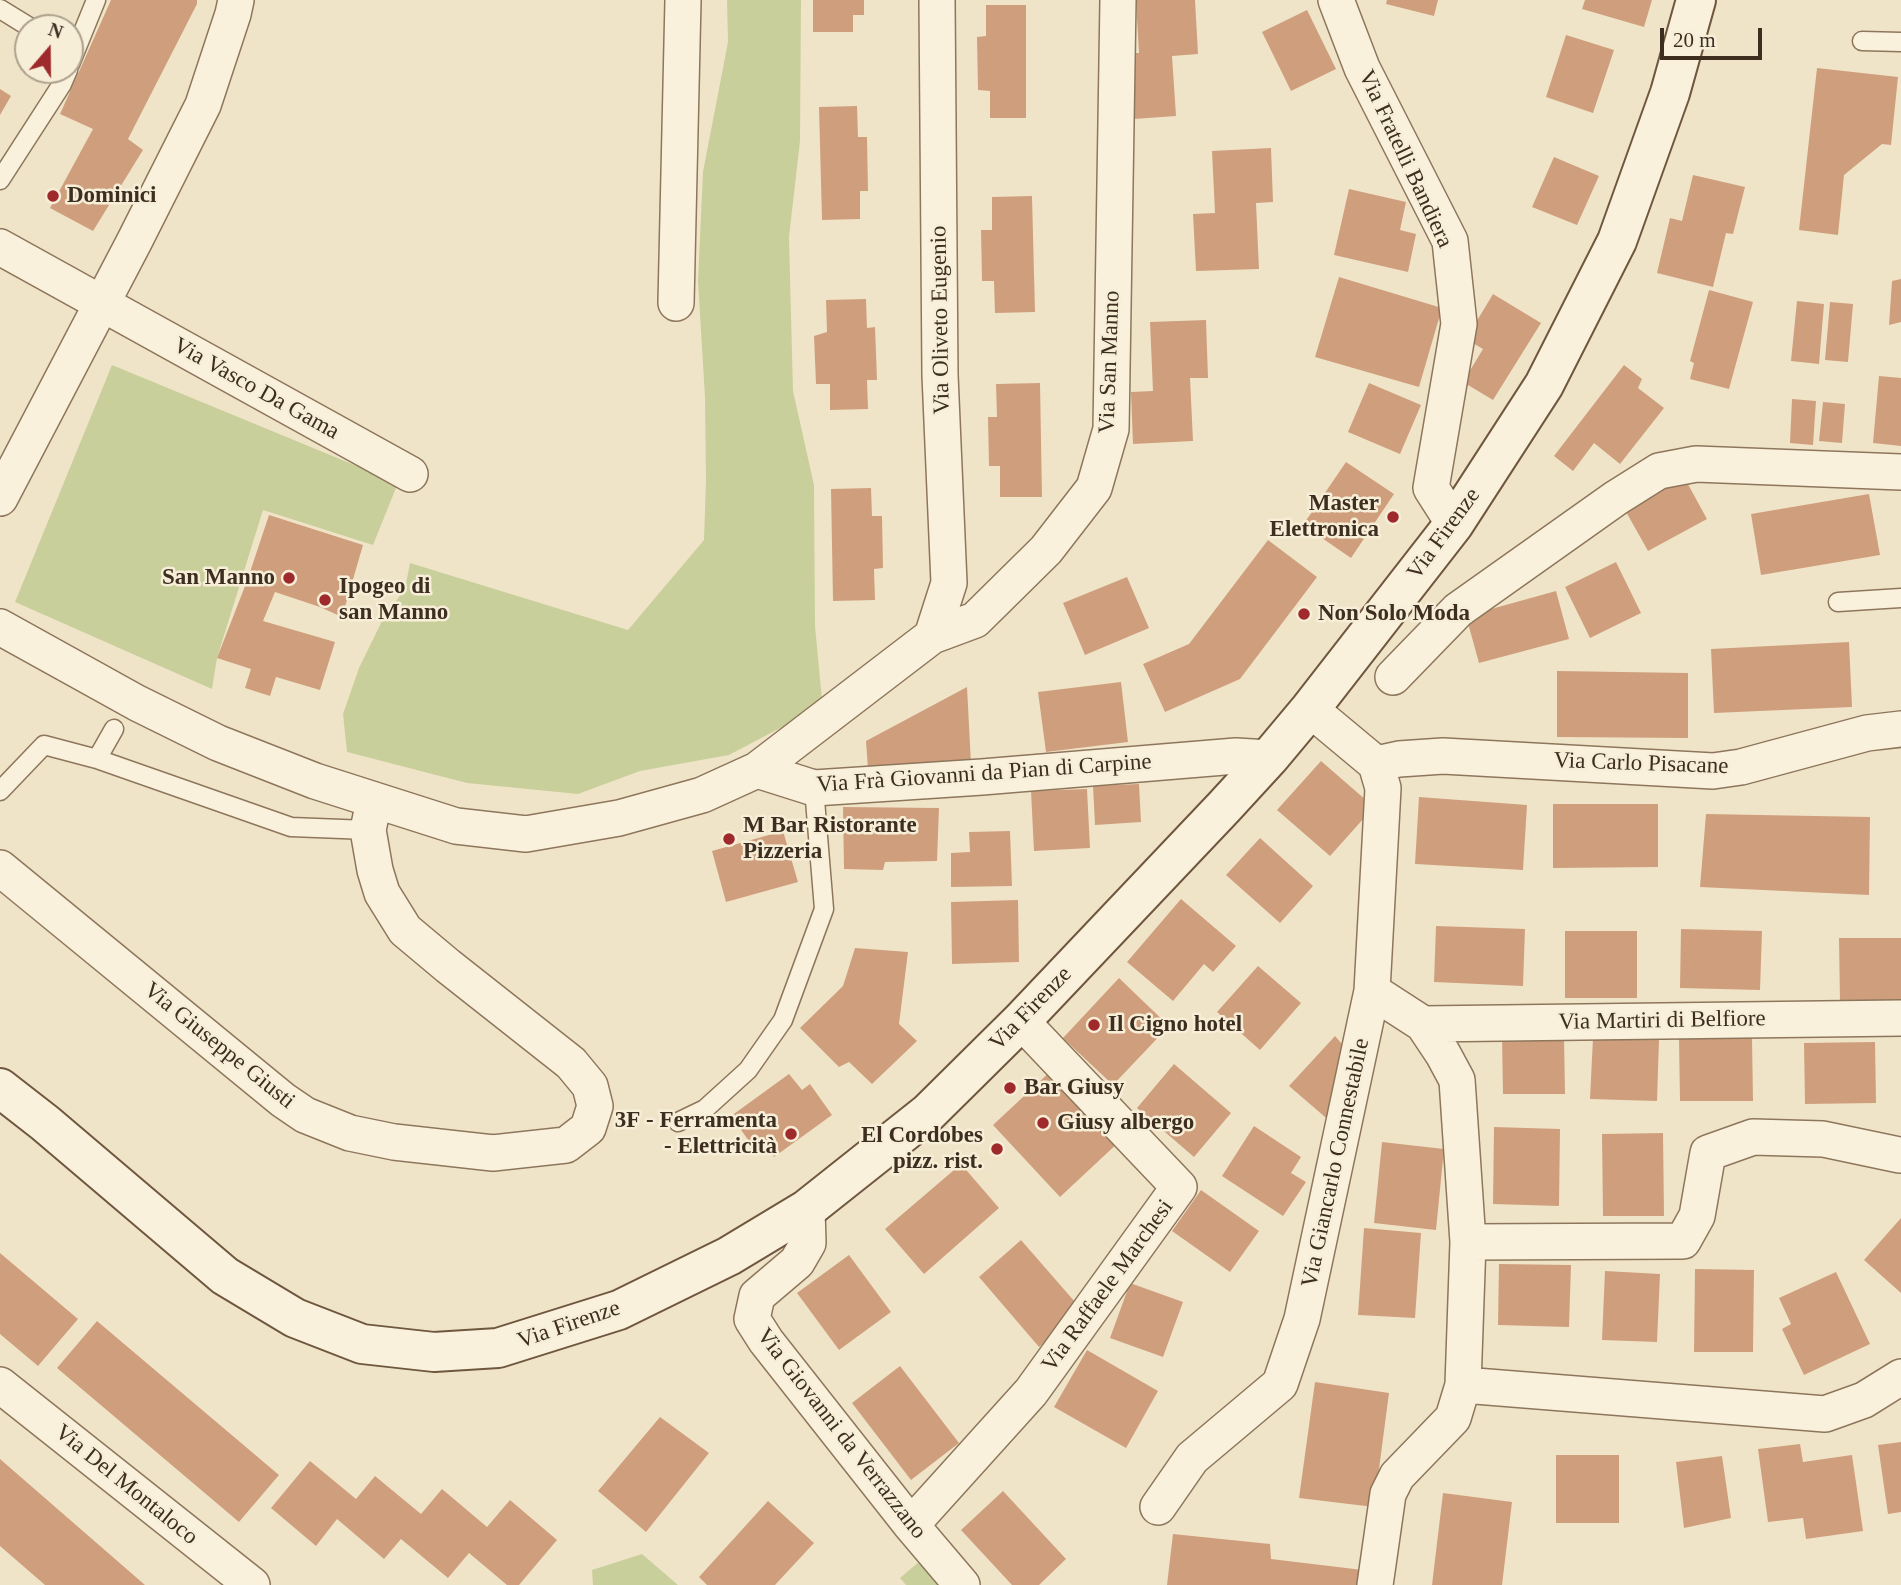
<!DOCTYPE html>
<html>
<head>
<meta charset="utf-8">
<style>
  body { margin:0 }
  #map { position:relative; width:1901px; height:1585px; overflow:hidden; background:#f0e4c8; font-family:Georgia,serif }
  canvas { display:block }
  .north { position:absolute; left:14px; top:14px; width:70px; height:70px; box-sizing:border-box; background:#f7eed8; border:2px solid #ada18e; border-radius:50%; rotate:20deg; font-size:19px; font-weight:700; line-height:28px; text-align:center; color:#3d2e20 }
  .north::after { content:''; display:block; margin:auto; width:24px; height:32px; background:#9e2a2b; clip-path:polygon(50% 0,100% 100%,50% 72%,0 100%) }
  .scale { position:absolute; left:1660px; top:28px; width:102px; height:32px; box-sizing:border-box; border:4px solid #3d2e20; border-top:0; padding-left:9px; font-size:21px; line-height:24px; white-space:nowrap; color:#3d2e20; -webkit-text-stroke:5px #f7eed8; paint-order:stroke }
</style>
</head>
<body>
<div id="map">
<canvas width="1901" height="1585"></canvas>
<div class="north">N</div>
<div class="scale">20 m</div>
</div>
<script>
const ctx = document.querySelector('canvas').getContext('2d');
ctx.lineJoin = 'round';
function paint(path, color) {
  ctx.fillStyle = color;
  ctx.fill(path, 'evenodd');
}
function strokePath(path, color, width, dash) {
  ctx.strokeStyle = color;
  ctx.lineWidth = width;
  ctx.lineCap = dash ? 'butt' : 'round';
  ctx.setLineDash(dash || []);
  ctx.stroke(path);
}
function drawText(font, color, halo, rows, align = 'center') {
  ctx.font = font + ' Georgia,serif';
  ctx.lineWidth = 5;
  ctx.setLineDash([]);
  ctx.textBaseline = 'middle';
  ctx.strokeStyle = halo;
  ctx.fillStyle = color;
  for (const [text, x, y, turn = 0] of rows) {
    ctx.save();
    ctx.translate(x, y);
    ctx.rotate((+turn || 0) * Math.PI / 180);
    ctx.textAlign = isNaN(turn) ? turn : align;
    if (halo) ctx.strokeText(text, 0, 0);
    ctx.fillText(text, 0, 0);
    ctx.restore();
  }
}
paint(new Path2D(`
  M727 0H801L800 141 789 237 793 391 814 485 815 626 822 700 784 726 729 755 640 771 578 794 467 783 347 752 343 714 359 668 381 623 399 597 406 584 410 563 628 630 704 540 706 480 705 397 698 281 703 172 728 42Z
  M112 365 398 483 373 545 263 510 217 658 212 689 15 602Z
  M642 1554 678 1585H593L592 1570Z
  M928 1554 953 1585H906L900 1578Z`), '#c9cf9b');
paint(new Path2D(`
  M111 0H197V4L128 139 143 150 93 231 50 208 93 129 60 114Z
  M813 0H864V15H853V32H813Z
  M1136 0H1195L1198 54 1172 56 1176 116 1134 119 1130 53H1139Z
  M1387 0H1438L1434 16 1386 4Z
  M1585 0H1652L1644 27 1582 9Z
  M986 5H1026V118H990V91L978 90 977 37 986 36Z
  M1307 10 1336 69 1291 91 1262 32Z
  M1566 35 1614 50 1593 113 1546 97Z
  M1817 68 1898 77 1891 145 1882 144 1844 175 1838 235 1799 230Z
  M0 89 11 96 0 115Z
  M857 106 858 137H867L868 191H860V219L822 220 819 107Z
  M1271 148 1273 202 1256 203 1259 269 1196 271 1193 214 1215 213 1212 151Z
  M1554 157 1599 176 1577 225 1532 207Z
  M1693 175 1745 187 1733 234 1726 233 1713 287 1657 273 1670 218 1682 221Z
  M1349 189 1406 202 1400 230 1416 234 1408 272 1334 255Z
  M1032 196 1035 312 995 313 994 281H982L981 230H992V197Z
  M1339 277 1442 308 1419 387 1315 357Z
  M1901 279V322L1889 325 1892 281Z
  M1709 290 1753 302 1729 389 1690 379 1694 363 1690 361Z
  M1493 294 1541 323 1493 400 1463 382 1483 349 1466 339Z
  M866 299 867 328 875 327 877 380H867L868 409 830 410V384H816L814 336 827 332 826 300Z
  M1797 301 1824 304 1819 364 1791 361Z
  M1830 302 1853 304 1848 362 1825 360Z
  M1206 320 1208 378H1190L1193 441 1133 444 1131 392 1153 391 1150 322Z
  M1624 365 1642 379 1638 388 1664 408 1620 464 1594 443 1573 471 1554 456Z
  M1879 376 1901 378V446L1873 443Z
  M1040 383 1042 497H1000V466H989L988 417H997L996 384Z
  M1369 383 1421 405 1400 454 1348 432Z
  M1792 399 1816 401 1813 445 1790 443Z
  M1823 402 1845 404 1842 443 1819 441Z
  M1346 462 1394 494 1351 558 1303 525Z
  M1684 477 1707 519 1648 551 1625 510Z
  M871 488 872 516H882L883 568 874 569 875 600 833 601 831 489Z
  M1869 494 1880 555 1761 575 1751 514Z
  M269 515 363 545 342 617 320 607 275 592 263 621 335 642 320 690 276 677 270 696 245 688 251 669 217 658 247 581Z
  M1268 540 1317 577 1240 679 1165 712 1143 664 1189 644Z
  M1616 562 1641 613 1590 638 1565 587Z
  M1127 577 1149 628 1085 655 1063 603Z
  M1556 591 1569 639 1479 663 1466 616Z
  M1849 642 1852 707 1714 713 1711 649Z
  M1557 671 1688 673V738L1557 737Z
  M1121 682 1128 742 1046 752 1038 692Z
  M967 687 971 764 868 769 866 741Z
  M1321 761 1374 807 1330 856 1277 810Z
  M1139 784 1141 822 1095 825 1093 786Z
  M1087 789 1090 848 1034 851 1031 791Z
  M1419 797 1527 805 1523 870 1415 864Z
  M1553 804H1658V867L1553 868Z
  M843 807 939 808 937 861 885 862 883 870 844 869Z
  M1706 814 1870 817 1869 895 1700 887Z
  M783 831 798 882 726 902 712 851Z
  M1010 831 1012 886 951 887V853L970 852 969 832Z
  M1260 838 1313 886 1280 923 1226 875Z
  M1181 899 1236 946 1213 972 1204 964 1173 1001 1127 962Z
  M1018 900 1019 962 952 964 951 902Z
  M1436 926 1525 929 1523 986 1434 982Z
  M1681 929 1762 931 1760 990 1680 988Z
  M1565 931H1637V998H1565Z
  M1839 938H1901V1001L1840 1002Z
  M855 948 908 952 899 1024 917 1041 872 1084 849 1062 839 1067 800 1028 843 986Z
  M1258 966 1301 1003 1260 1050 1217 1012Z
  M1119 978 1169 1026 1113 1085 1063 1038Z
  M1335 1036 1356 1060 1339 1129 1289 1086Z
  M1564 1036 1565 1094H1503L1502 1037Z
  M1593 1038 1659 1040 1657 1101 1590 1099Z
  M1752 1038 1753 1101H1680L1679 1039Z
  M1875 1042 1876 1103 1805 1104 1804 1043Z
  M1174 1064 1231 1113 1194 1157 1137 1108Z
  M1054 1068 1121 1140 1060 1197 993 1125Z
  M789 1074 802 1090 810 1084 832 1115 774 1157 763 1142 754 1148 731 1116Z
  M1254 1126 1301 1157 1291 1173 1306 1182 1283 1216 1222 1176Z
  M1494 1127 1560 1129 1559 1206 1493 1204Z
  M1663 1133 1664 1216H1603L1602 1134Z
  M1382 1142 1444 1149 1436 1230 1374 1223Z
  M961 1164 999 1208 924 1274 885 1229Z
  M1201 1190 1259 1231 1230 1272 1172 1231Z
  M1901 1218V1293L1864 1260Z
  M1364 1228 1421 1233 1415 1318 1358 1315Z
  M1021 1240 1082 1310 1039 1347 979 1277Z
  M0 1253 78 1319 38 1366 0 1334Z
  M849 1255 891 1312 839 1350 797 1293Z
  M1499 1264 1571 1265 1569 1327 1498 1325Z
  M1695 1269 1754 1270 1753 1352H1694Z
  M1605 1271 1660 1274 1657 1342 1602 1340Z
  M1836 1272 1870 1344 1804 1375 1782 1329 1791 1324 1779 1298Z
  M1130 1283 1183 1302 1163 1357 1110 1338Z
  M97 1321 279 1475 239 1522 57 1368Z
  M1087 1350 1158 1391 1126 1448 1054 1407Z
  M900 1366 959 1443 911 1480 852 1403Z
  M1315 1382 1389 1393 1374 1507 1299 1498Z
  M660 1417 709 1453 646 1532 598 1491Z
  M1901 1442V1512L1888 1514 1878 1445Z
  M1800 1444 1803 1462 1852 1455 1863 1531 1806 1539 1803 1518 1768 1522 1758 1449Z
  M1556 1455H1619V1523H1556Z
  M1722 1456 1731 1518 1684 1528 1676 1462Z
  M0 1459 145 1585H45L0 1546Z
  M310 1461 356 1499 375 1476 421 1514 442 1489 487 1527 510 1500 557 1540 519 1585H507L469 1553 448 1578 401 1539 384 1559 337 1519 316 1546 271 1508Z
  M1003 1491 1066 1559 1039 1585H1012L961 1530Z
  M1443 1493 1512 1502 1502 1585H1432Z
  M768 1501 814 1543 775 1585H707L699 1577Z
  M1173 1534 1270 1544 1271 1559 1371 1571 1369 1585H1167Z`), '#cf9f7d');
const service = new Path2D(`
  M0 9 31 28
  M1862 41 1901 42
  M70 64 96 0
  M0 180 62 84 68 70
  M1838 602 1901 598
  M97 759 114 729
  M0 791 44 745 97 759 291 827 368 830
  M678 1122 705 1109 748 1070 783 1020 824 909 814 788`);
const minor = new Path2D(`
  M1336 0 1362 68 1450 241 1459 324 1431 488 1454 524
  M0 247 410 474
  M676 303 683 0
  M0 498 134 242 203 105 233 14 236 0
  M0 627 137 703 218 743 315 781 456 826 526 834 619 818 702 795 757 770 932 636 975 620 1046 550 1094 488 1111 429 1118 0
  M932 636 949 583 940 375 937 0
  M1393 677 1458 610 1616 498 1659 471 1696 464 1901 472
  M1310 709 1376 764
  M1376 764 1399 759 1443 756 1713 771 1741 767 1867 733 1901 729
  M757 770 814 788 982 777 1236 756 1269 758
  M0 868 283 1100 305 1115 350 1133 394 1142 493 1153 566 1145 588 1128 595 1106 590 1086 571 1063 448 966 405 930 382 893 375 870 368 830 374 801
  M1372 991 1423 1024 1443 1054 1457 1080 1468 1242 1463 1385 1453 1418 1397 1476 1388 1494 1375 1585
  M1423 1024 1901 1018
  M807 1209 808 1243 797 1262 757 1296 752 1319 766 1341 911 1525 962 1585
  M1468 1242 1683 1241 1697 1216 1708 1153 1753 1137 1823 1139 1899 1155
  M0 1385 252 1585
  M1463 1385 1825 1414 1864 1400 1901 1377
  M1158 1507 1192 1458 1280 1384 1302 1319 1372 991 1383 788 1376 764
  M911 1525 1031 1392 1179 1187 1021 1021`);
const secondary = new Path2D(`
  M0 1088 45 1123 225 1276 295 1318 362 1344 434 1352 498 1348 619 1310 729 1256 807 1209 928 1113 1021 1021 1224 807 1269 758 1310 709 1454 524 1544 385 1617 241 1670 93 1696 0`);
strokePath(service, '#8d765c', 21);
strokePath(minor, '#8d765c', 38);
strokePath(secondary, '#6f573f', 42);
strokePath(service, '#faf1dc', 18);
strokePath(minor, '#faf1dc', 35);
strokePath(secondary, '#faf1dc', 38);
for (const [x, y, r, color] of [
  [53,196,7,"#9e2a2b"],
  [1393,517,7,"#9e2a2b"],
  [289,578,7,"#9e2a2b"],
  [325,600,7,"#9e2a2b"],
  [1304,614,7,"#9e2a2b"],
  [729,839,7,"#9e2a2b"],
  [1094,1025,7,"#9e2a2b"],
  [1010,1088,7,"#9e2a2b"],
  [1043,1123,7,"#9e2a2b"],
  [791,1134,7,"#9e2a2b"],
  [997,1149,7,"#9e2a2b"]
]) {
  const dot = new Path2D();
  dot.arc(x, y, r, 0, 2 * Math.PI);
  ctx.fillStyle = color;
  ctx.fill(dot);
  strokePath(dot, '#f7eed8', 2.5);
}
drawText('23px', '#3d2e20', '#f7eed8', [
  ["Via Fratelli Bandiera",1405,159,65],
  ["Via Oliveto Eugenio",941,320,-91],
  ["Via San Manno",1110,362,-88],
  ["Via Vasco Da Gama",256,389,29],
  ["Via Firenze",1444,534,-54],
  ["Via Carlo Pisacane",1641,764,2],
  ["Via Frà Giovanni da Pian di Carpine",984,774,-4],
  ["Via Firenze",1031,1009,-46],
  ["Via Martiri di Belfiore",1662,1021,-1],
  ["Via Giuseppe Giusti",219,1046,39],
  ["Via Giancarlo Connestabile",1336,1163,-78],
  ["Via Raffaele Marchesi",1108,1286,-54],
  ["Via Firenze",569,1325,-19],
  ["Via Giovanni da Verrazzano",841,1434,52],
  ["Via Del Montaloco",126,1485,39]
]);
drawText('bold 23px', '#3d2e20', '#f7eed8', [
  ["Dominici",67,196],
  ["Master",1379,504,"right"],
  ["Elettronica",1379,530,"right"],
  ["San Manno",275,578,"right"],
  ["Ipogeo di",339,587],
  ["san Manno",339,613],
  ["Non Solo Moda",1318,614],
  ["M Bar Ristorante",743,826],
  ["Pizzeria",743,852],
  ["Il Cigno hotel",1108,1025],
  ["Bar Giusy",1024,1088],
  ["3F - Ferramenta",777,1121,"right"],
  ["- Elettricità",777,1147,"right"],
  ["Giusy albergo",1057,1123],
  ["El Cordobes",983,1136,"right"],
  ["pizz. rist.",983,1162,"right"]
], 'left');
</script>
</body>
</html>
